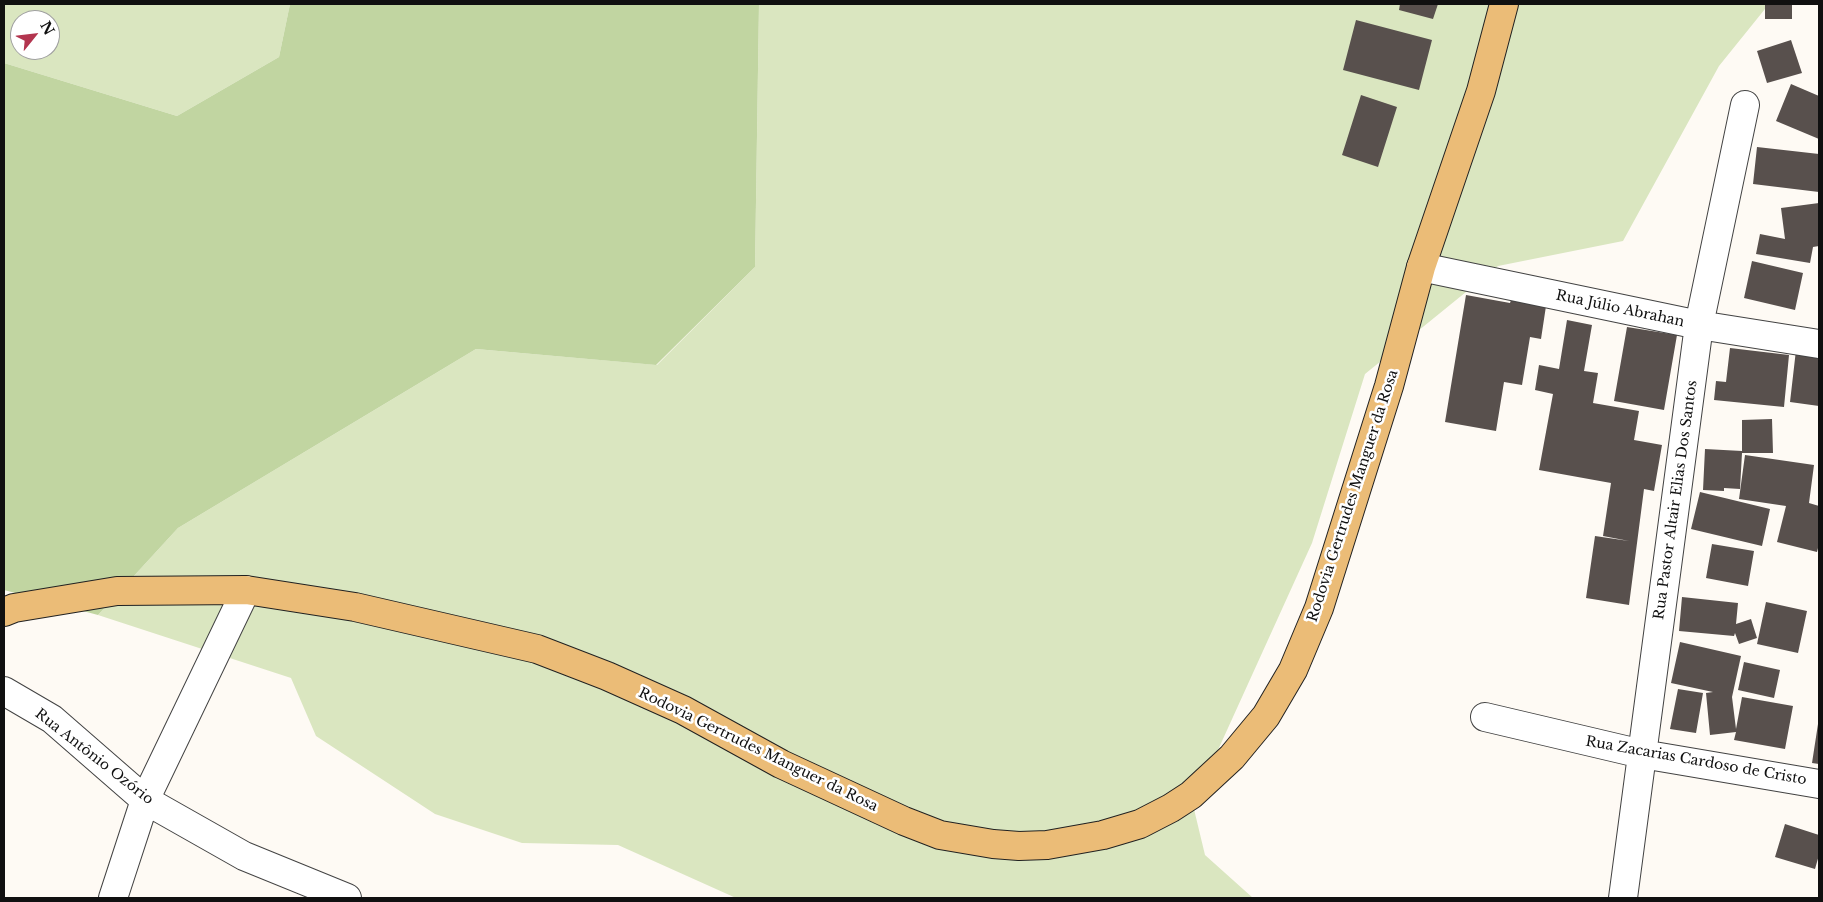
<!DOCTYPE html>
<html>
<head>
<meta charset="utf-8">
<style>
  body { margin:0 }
  #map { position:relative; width:1823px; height:902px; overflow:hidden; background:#fefaf4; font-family:"Libre Baskerville",serif }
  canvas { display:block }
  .frame { position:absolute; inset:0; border:5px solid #101010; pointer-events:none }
  .north { position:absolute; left:10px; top:10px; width:50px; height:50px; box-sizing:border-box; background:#fff; border:1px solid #9f9f9f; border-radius:50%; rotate:61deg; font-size:14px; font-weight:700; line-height:20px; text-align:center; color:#101010 }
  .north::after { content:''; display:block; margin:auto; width:18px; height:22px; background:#b3354f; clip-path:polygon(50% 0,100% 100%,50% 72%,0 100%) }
</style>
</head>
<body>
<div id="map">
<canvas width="1823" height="902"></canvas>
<div class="frame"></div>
<div class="north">N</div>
</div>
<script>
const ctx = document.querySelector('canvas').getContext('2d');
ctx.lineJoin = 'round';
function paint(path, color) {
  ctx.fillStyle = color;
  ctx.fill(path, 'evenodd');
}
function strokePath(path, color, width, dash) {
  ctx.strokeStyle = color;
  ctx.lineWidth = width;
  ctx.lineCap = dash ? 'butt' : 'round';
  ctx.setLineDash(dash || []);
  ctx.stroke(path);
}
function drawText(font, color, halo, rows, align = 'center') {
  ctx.font = font + ' "Libre Baskerville",serif';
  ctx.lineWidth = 5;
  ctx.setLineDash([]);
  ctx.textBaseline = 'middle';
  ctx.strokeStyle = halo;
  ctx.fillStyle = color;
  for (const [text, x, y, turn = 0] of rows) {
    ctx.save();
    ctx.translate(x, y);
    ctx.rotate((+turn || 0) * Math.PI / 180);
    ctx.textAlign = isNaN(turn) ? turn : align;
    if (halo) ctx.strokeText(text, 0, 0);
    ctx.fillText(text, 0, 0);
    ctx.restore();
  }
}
paint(new Path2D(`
  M4 4H290L279 57 177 116 4 63ZM20 20H50V50H20Z
  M759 4H1769L1719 66 1623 241 1498 266 1365 374 1312 543 1193 805 1205 855 1253 898H736L618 845 522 843 435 814 316 736 291 678 98 615 178 528 476 349 657 365 755 267Z`), '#dae6c0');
paint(new Path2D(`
  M290 4H759L755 267 656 365 476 349 178 528 98 615 4 590V63L177 116 279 57Z`), '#c1d5a1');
paint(new Path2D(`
  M1400 4H1438L1433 19 1399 10Z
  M1765 4H1792V19H1765Z
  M1356 20 1432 40 1419 90 1343 70Z
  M1791 40 1802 73 1767 83 1757 51Z
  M1791 84 1819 96V139L1776 121Z
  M1361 95 1397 107 1378 167 1342 155Z
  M1757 147 1819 154V192L1753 184Z
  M1819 203V246L1813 247 1810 263 1756 254 1760 234 1785 239 1781 208Z
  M1752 261 1803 273 1795 310 1744 298Z
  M1466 295 1510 303 1511 300 1546 306 1541 339 1530 337 1522 385 1504 382 1496 431 1445 422Z
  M1567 320 1592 325 1584 371 1598 373 1593 403 1639 411 1634 440 1662 445 1654 491 1644 489 1629 605 1586 598 1595 536 1629 541 1603 536 1611 483 1539 470 1553 394 1535 390 1539 365 1559 369Z
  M1627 327 1677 335 1664 410 1614 401Z
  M1730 348 1789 355 1784 407 1714 400 1716 381 1726 382Z
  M1796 350 1819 353V406L1790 402Z
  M1772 419 1773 453H1742L1740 489 1724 488V491L1703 490 1705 449 1742 451V420Z
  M1745 455 1814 465 1809 503 1819 506V544L1817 552 1777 542 1786 506 1739 499Z
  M1700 492 1770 509 1762 546 1691 529Z
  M1712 544 1754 551 1748 586 1706 578Z
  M1682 597 1738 603 1736 624 1751 619 1757 638 1739 644 1735 633 1734 636 1679 631Z
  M1766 602 1807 611 1798 653 1757 644Z
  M1680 642 1741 656 1732 697 1736 729 1742 697 1793 706 1785 749 1734 740 1736 732 1710 735 1706 693 1713 692 1671 683Z
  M1744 662 1780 670 1774 698 1738 690Z
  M1678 689 1703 693 1696 733 1670 729Z
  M1818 724H1819V764L1812 763Z
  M1785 824 1819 835V855L1815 869 1775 857Z`), '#58504d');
const minor = new Path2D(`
  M1421 267 1699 325 1819 344
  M4 691 52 719 145 800 244 856 347 898
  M1485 717 1642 754 1819 784
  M113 898 145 800 246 590
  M1623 898 1699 325 1745 105`);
const major = new Path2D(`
  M4 612 14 608 117 591 246 590 355 607 537 649 607 676 683 710 781 764 904 821 940 835 993 844 1019 846 1047 845 1103 835 1140 824 1171 808 1191 795 1232 757 1266 716 1293 670 1319 608 1389 386 1421 267 1481 91 1504 4`);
strokePath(minor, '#434343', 30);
strokePath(major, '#212121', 30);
strokePath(minor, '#fff', 28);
strokePath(major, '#ebbc77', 28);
drawText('14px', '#101010', '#fff', [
  ["Rua Júlio Abrahan",1620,309,12],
  ["Rodovia Gertrudes Manguer da Rosa",1353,496,-72],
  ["Rua Pastor Altair Elias Dos Santos",1676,500,-82],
  ["Rodovia Gertrudes Manguer da Rosa",758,750,26],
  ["Rua Antônio Ozório",94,757,38],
  ["Rua Zacarias Cardoso de Cristo",1696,761,10]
]);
</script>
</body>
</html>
